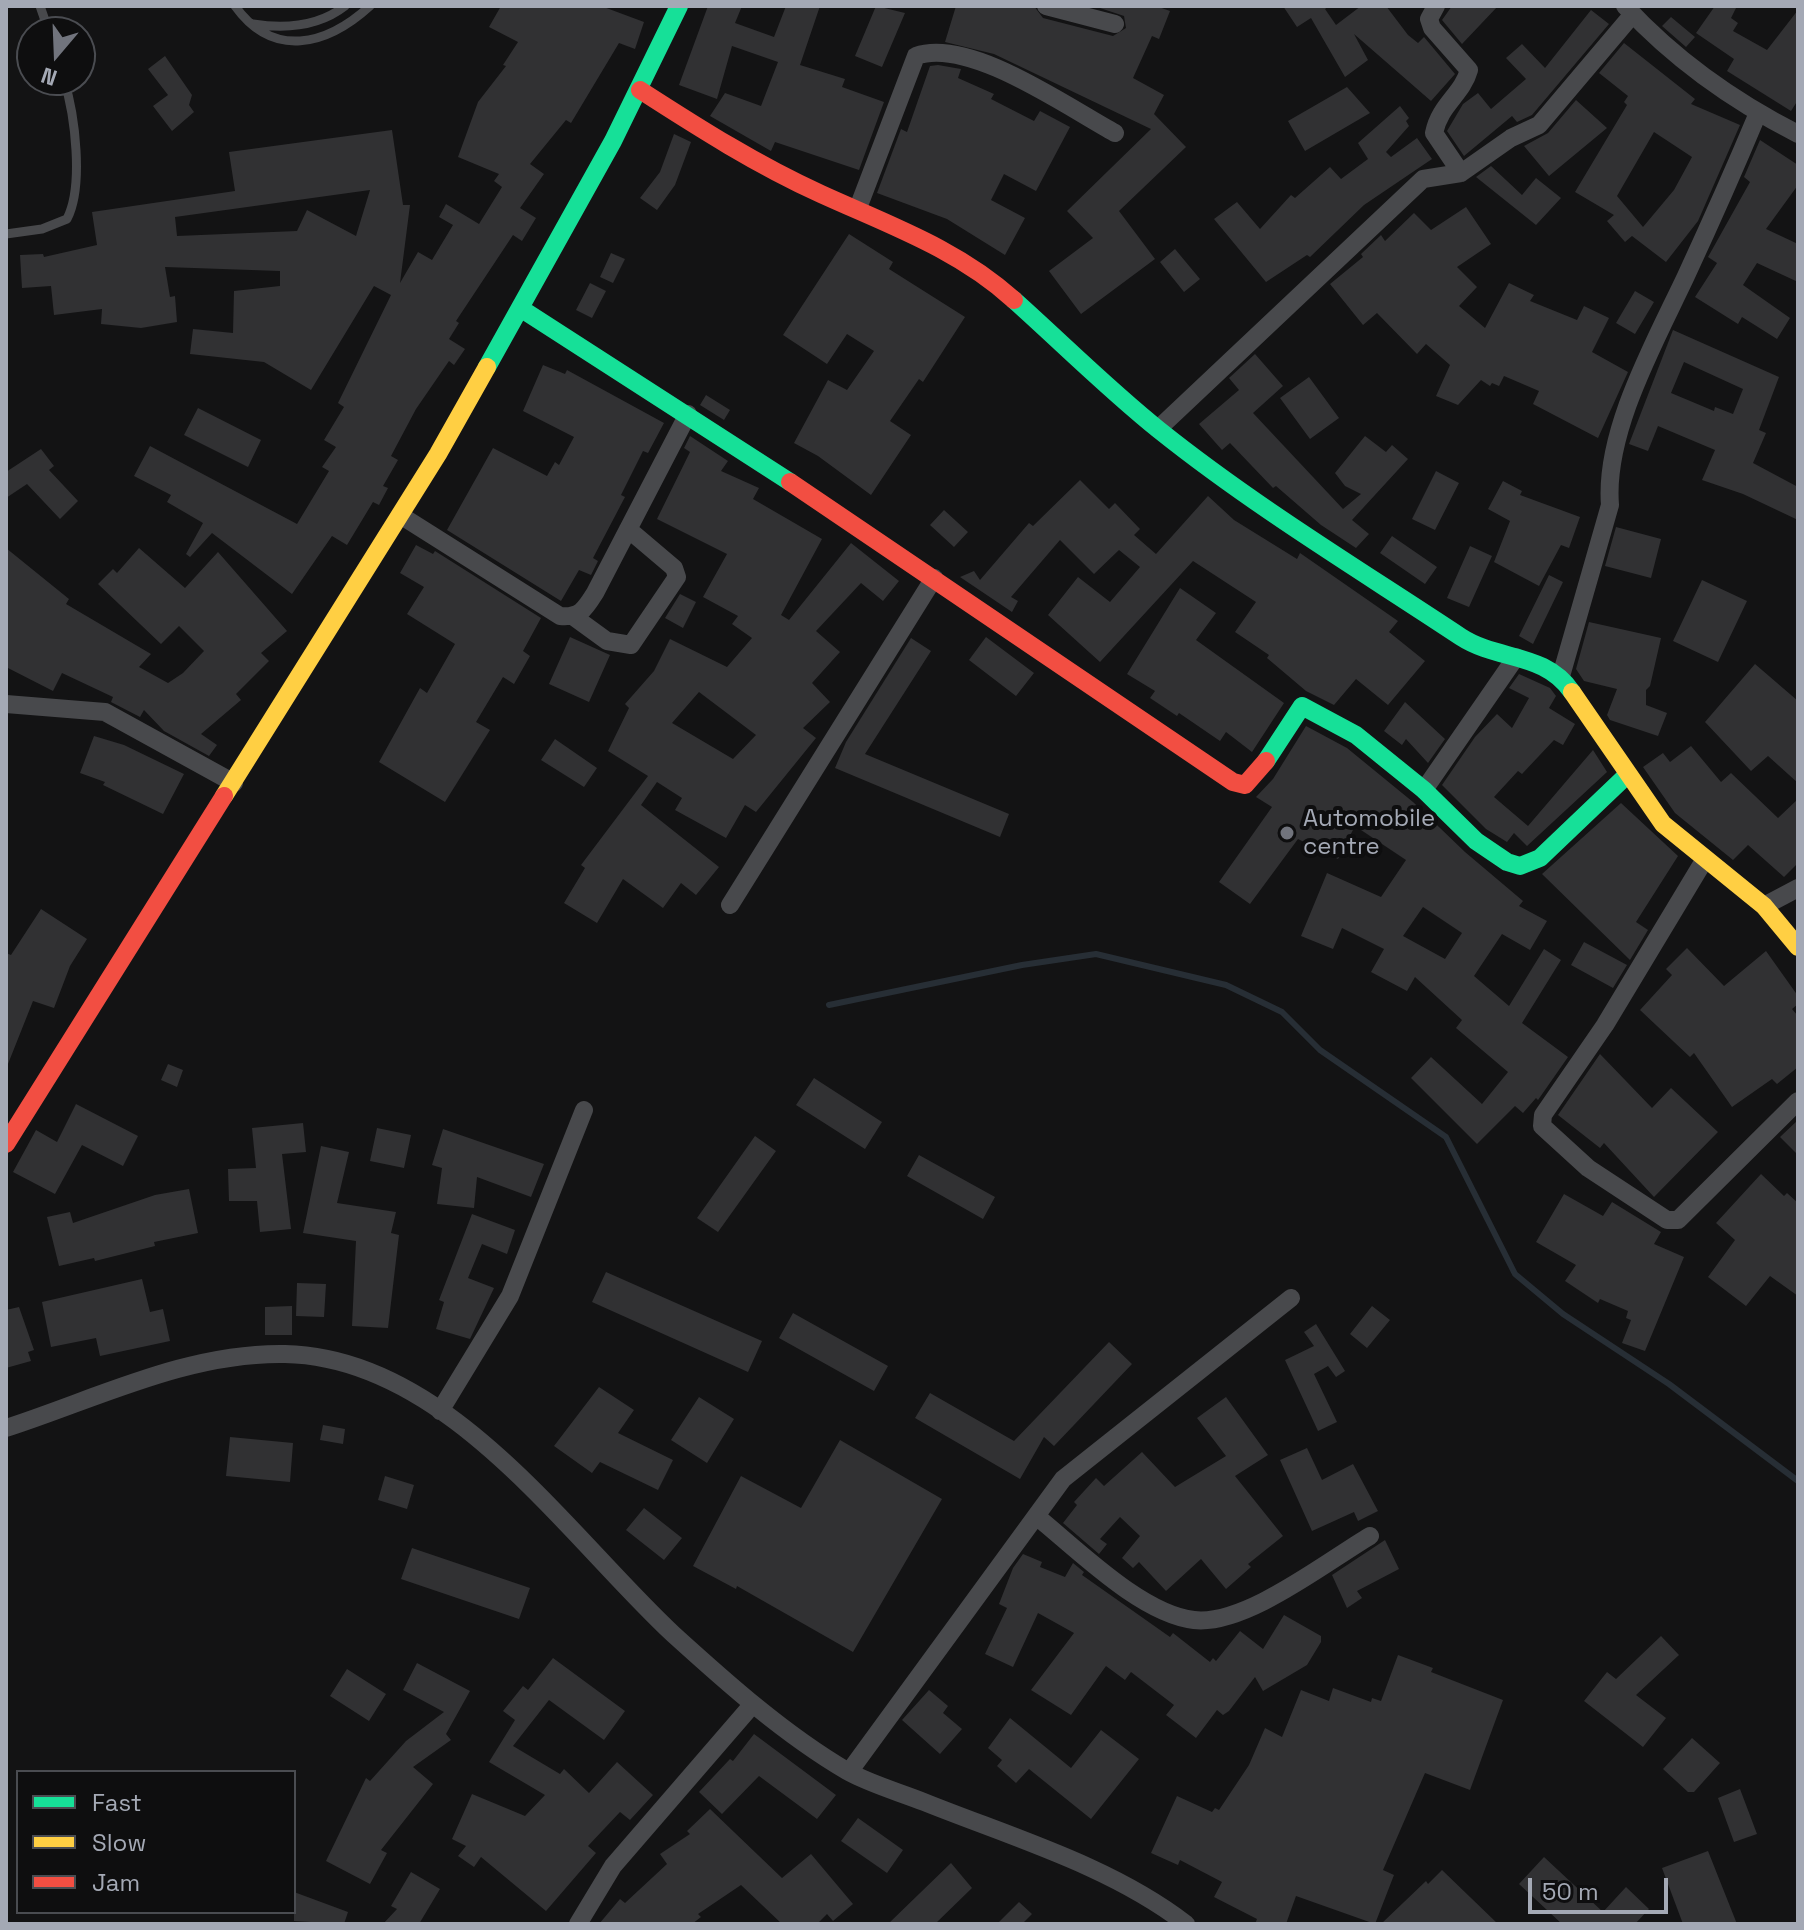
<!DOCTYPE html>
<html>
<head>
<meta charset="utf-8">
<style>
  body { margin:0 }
  #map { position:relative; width:1804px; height:1930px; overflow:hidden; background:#131314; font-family:"Space Grotesk",sans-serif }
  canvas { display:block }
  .frame { position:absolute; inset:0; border:8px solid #a4a9b5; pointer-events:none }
  .legend { position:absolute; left:16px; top:1770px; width:280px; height:144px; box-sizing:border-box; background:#0e0e0f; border:2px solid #4a4c51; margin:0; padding:10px 14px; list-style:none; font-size:24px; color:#a4a9b5 }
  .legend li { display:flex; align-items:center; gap:16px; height:40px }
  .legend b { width:40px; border:2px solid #4a4c51 }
  .north { position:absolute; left:16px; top:16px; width:80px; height:80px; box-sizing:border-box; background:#0e0e0f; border:2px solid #4a4c51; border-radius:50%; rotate:199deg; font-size:22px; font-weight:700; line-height:32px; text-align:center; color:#a4a9b5 }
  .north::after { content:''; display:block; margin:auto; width:28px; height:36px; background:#71747d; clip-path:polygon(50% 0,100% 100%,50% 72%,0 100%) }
  .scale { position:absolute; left:1528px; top:1878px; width:140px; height:36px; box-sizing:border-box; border:4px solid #a4a9b5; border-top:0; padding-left:10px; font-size:24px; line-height:28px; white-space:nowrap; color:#a4a9b5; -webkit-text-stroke:6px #0e0e0f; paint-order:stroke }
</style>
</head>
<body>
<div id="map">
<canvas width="1804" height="1930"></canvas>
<div class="frame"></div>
<ul class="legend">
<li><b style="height:10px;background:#16e098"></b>Fast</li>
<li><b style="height:10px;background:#ffcf43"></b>Slow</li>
<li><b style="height:10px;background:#f24e42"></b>Jam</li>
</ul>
<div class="north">N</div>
<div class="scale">50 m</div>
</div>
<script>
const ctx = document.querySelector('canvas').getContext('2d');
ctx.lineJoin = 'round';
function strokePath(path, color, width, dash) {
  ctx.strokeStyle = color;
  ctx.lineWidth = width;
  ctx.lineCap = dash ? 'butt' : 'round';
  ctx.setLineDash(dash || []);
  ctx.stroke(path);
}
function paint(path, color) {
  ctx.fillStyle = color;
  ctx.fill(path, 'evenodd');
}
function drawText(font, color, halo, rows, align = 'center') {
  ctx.font = font + ' "Space Grotesk",sans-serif';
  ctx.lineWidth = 8;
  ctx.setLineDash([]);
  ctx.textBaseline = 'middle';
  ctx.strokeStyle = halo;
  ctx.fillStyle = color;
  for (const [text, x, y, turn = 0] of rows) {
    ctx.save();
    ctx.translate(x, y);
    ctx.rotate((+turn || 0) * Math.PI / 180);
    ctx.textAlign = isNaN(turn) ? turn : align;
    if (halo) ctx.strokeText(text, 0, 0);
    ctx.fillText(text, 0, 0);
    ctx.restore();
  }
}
strokePath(new Path2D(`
  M829 1005 1022 965 1096 954 1226 985 1282 1012 1320 1050 1446 1137 1515 1274 1563 1314 1669 1384 1798 1481`), '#272e35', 6);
paint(new Path2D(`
  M501 6H601L644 22 635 49 619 43 571 123 566 120 530 164 544 174 520 208 536 218 522 241 513 235 456 321 459 323 449 339 465 349 454 365 449 361 416 409 391 456 398 460 383 486 388 488 379 505 373 502 347 545 332 536 292 594 212 533 190 557 186 554 203 523 167 502 171 495 134 476 150 446 297 524 329 471 322 467 336 447 324 440 344 407 338 403 391 295 374 286 311 390 264 362 190 354 193 329 233 333 234 291 280 286V271L165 267 170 297 175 296 177 322 141 328 101 324 102 309 54 315 51 286 22 288 20 255 43 254 44 257 97 245 92 212 235 191 229 152 392 130 403 205H410L400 283 418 252 432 260 453 225 439 217 446 204 479 224 502 187 494 181 499 174 458 157 478 102 506 66 503 65 518 42 489 27ZM370 190 356 236 307 210 297 231 177 236 175 217Z
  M708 6H742L735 23 774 37 786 6H820L800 65 845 79 842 87 884 102 859 170 775 142 771 151 710 116 725 93 761 106 778 62 732 46 717 99 679 85Z
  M876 6 905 13 882 67 855 56Z
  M956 6H1034L1043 18 1113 36 1126 28 1124 16 1094 6H1156L1170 11 1159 39 1152 36 1133 78 1164 95 1154 114 1186 147 1119 211 1155 259 1081 314 1049 271 1093 238 1067 211 1151 129 994 54 945 42Z
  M1283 6H1329L1325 9 1336 25 1361 6H1386L1408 35 1418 43 1424 37 1455 74 1431 101 1354 34 1368 60 1345 77 1311 18 1297 27Z
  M1452 6H1498L1462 44 1442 20Z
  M1715 6H1737L1731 18 1738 23 1733 31 1767 50 1798 10V100L1791 111 1727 71 1734 59 1696 33Z
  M1591 10 1609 24 1532 115 1517 122 1512 116 1464 156 1447 131 1463 104 1478 93 1491 109 1526 79 1506 58 1522 44 1545 68Z
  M1671 17 1695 37 1686 47 1662 26Z
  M1624 43 1695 99 1691 104 1740 125 1698 221 1666 262 1632 236 1625 242 1607 221 1614 215 1575 192 1627 105 1624 102 1628 96 1599 73ZM1654 132 1692 157 1674 190 1643 227 1617 196Z
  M165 56 192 95 189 105 194 112 172 131 153 106 168 95 148 69Z
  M938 65 961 69 958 78 994 94 991 99 1034 121 1040 111 1070 127 1036 191 1004 174 991 200 1025 218 1005 255 947 219 877 193 901 129 907 132 930 66Z
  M1347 87 1370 113 1305 151 1288 121Z
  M1576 100 1607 128 1549 176 1524 146 1548 133Z
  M1400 106 1409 118 1406 121 1409 126 1386 152 1391 157 1417 138 1432 159 1364 205 1310 257 1307 255 1266 282 1214 219 1237 202 1260 229 1291 195 1295 198 1330 167 1341 179 1368 159 1358 143Z
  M674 134 691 142 675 185 657 210 640 198 660 172Z
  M1760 140 1798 165V185L1766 229 1798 244V282L1757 263 1743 285 1790 318 1777 339 1742 317 1738 324 1695 297 1717 263 1708 257 1750 182 1744 177Z
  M1491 166 1522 195 1536 178 1561 198 1536 225 1476 177Z
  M1466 207 1491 244 1457 267 1477 287 1459 306 1485 328 1509 283 1534 295 1530 301 1577 320 1584 306 1609 318 1592 352 1628 372 1598 438 1533 404 1539 391 1504 376 1499 386 1492 383 1490 386 1481 380 1458 405 1436 396 1450 365 1426 344 1417 354 1377 313 1363 325 1330 284 1363 257 1361 254 1381 235 1385 241 1414 213 1431 230Z
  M849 234 893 262 889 269 965 317 923 382 919 379 890 421 911 435 871 495 818 456 794 443 828 380 847 390 874 351 847 334 827 364 783 335Z
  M1175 249 1200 279 1184 292 1160 262Z
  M611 253 625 259 613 283 600 277Z
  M590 283 606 291 592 318 576 310Z
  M1635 291 1654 302 1635 334 1616 323Z
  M1673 330 1779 377 1759 430 1766 433 1753 463 1798 487V520L1743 494 1702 480 1715 450 1658 426 1648 451 1629 444ZM1684 362 1743 389 1733 414 1715 407 1714 411 1671 393Z
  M1255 354 1283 386 1253 413 1343 509 1361 494 1345 486 1335 473 1365 436 1386 452 1392 445 1408 459 1352 520 1369 534 1356 548 1321 525 1276 486 1273 488 1230 443 1222 450 1199 424 1239 390 1229 378Z
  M543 365 565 374 567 370 664 423 648 453 643 451 621 495 625 497 593 558 598 561 591 575 579 570 561 601 447 530 493 448 547 476 555 462 559 465 574 437 523 411Z
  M1309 377 1339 418 1310 439 1280 398Z
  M706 395 730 410 724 420 700 405Z
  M198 408 261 440 248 467 184 435Z
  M690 436 728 461 721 471 759 488 753 499 822 539 781 615 789 620 851 543 899 581 883 601 861 583 816 631 840 652 812 683 830 702 803 728 816 738 756 812 745 805 726 838 675 810 682 798 657 782 641 805 719 867 696 895 681 883 663 908 623 879 597 923 564 903 585 868 581 865 648 776 608 751 629 708 625 704 654 671 670 639 727 667 752 638 732 624 738 616 703 597 727 554 657 519 690 452 684 448ZM699 692 756 735 733 759 672 723Z
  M41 449 54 466 49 470 78 501 60 519 27 484 6 498V472Z
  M1436 471 1459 483 1435 530 1412 519Z
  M1080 480 1109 509 1115 503 1140 529 1134 535 1156 554 1208 496 1234 520 1297 559 1300 553 1398 621 1389 632 1425 661 1388 705 1356 679 1334 705 1306 691 1267 658 1269 655 1235 632 1256 602 1193 561 1100 662 1048 615 1078 577 1110 602 1140 567 1119 550 1094 574 1060 540 1011 597 1018 601 1012 612 960 577 974 571 980 580 1029 523 1033 526Z
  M1503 481 1522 491 1520 495 1580 517 1569 548 1561 545 1539 586 1494 562 1510 521 1488 509Z
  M944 510 968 532 954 547 930 525Z
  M1616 527 1661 539 1651 578 1605 566Z
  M1392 536 1437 567 1425 584 1380 553Z
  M416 545 433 554 435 551 541 618 523 651 530 656 514 684 503 677 476 722 490 730 445 802 379 762 420 688 427 693 455 644 407 614 424 587 400 573Z
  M1470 546 1492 556 1469 607 1447 598Z
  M6 548 69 599 66 604 151 654 139 667 168 683 183 673 204 651 179 626 161 644 98 584 113 569 117 573 139 548 185 588 218 552 287 631 261 653 269 661 236 694 241 700 201 734 217 745 209 756 164 731 144 710 140 717 111 702 113 697 62 673 53 691 6 667Z
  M1549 575 1563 582 1533 644 1519 636Z
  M1702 580 1747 601 1718 662 1673 641Z
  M1180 588 1216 613 1196 640 1284 703 1252 752 1226 732 1220 741 1179 713 1177 716 1150 698 1155 691 1127 674Z
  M680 594 696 602 683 628 665 618Z
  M1589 622 1661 638 1650 686 1646 690V705L1667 713 1658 736 1610 720 1607 715 1617 689 1584 681 1576 669Z
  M570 637 610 655 589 702 549 684Z
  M986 637 1034 673 1016 696 969 660Z
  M911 638 931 651 865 754 1009 814 1000 837 835 768 846 742Z
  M1755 664 1798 701V783L1768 756 1751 771 1705 722Z
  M1519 674 1550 688 1556 696 1549 708 1575 724 1563 745 1554 740 1522 774 1518 771 1494 797 1528 826 1593 750 1607 772 1527 846 1514 833 1507 842 1486 829 1442 785 1475 737 1497 714 1512 728 1529 698 1509 688Z
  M1405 702 1445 739 1428 763 1406 739 1402 745 1384 731Z
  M1306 726 1347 748 1413 802 1465 852 1523 901 1519 906 1547 921 1530 950 1502 934 1474 976 1509 1006 1544 949 1561 960 1522 1023 1568 1057 1538 1100 1536 1098 1523 1113 1515 1106 1477 1144 1411 1078 1431 1057 1482 1104 1508 1072 1456 1028 1462 1020 1415 977 1407 991 1371 972 1384 949 1342 928 1333 949 1301 936 1327 873 1381 897 1406 860 1355 826 1338 859 1298 839 1250 904 1219 882 1272 807 1256 797 1273 779ZM1423 907 1462 933 1445 959 1403 936Z
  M94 736 124 745 184 774 163 814 103 785 105 782 80 773Z
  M555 739 597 768 584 787 541 760Z
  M1691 746 1721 782 1731 773 1778 818 1798 799V863L1784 877 1748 845 1733 860 1675 813 1643 767 1663 753 1670 762Z
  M1621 803 1678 856 1636 922 1648 930 1630 960 1542 874Z
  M41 909 87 939 70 966 54 1008 33 1001 6 1069V953L11 955Z
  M1584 942 1627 965 1613 988 1571 965Z
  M1687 948 1724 986 1766 951 1798 996V1004L1792 1009 1798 1016V1067L1777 1084 1772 1079 1732 1107 1694 1053 1690 1057 1640 1010 1672 975 1666 969Z
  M1600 1054 1652 1108 1671 1088 1718 1132 1654 1197 1604 1143 1600 1148 1558 1115Z
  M168 1064 183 1070 177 1087 161 1080Z
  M814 1078 882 1122 865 1149 796 1105Z
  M76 1104 138 1136 123 1166 82 1145 55 1194 13 1172 36 1130 57 1142Z
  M1798 1120V1155L1780 1137Z
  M303 1123 306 1152 282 1154 291 1229 260 1232 257 1201H229L228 1169 256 1168 252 1128Z
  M377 1128 411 1135 404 1168 370 1161Z
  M443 1129 544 1164 531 1197 477 1177 474 1208 437 1204 442 1168 432 1165Z
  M755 1136 776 1151 718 1232 697 1218Z
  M321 1146 349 1152 337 1203 396 1212 391 1233 399 1235 388 1328 352 1326 356 1241 303 1233Z
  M919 1155 995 1197 983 1219 907 1176Z
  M1761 1174 1784 1196 1787 1193 1798 1203V1296L1770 1276 1746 1306 1708 1277 1735 1240 1716 1223Z
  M189 1189 198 1233 154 1242 155 1246 95 1261 94 1258 59 1266 47 1217 70 1212 73 1223 155 1195Z
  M1564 1194 1603 1216 1612 1202 1661 1232 1654 1244 1684 1257 1645 1351 1622 1343 1631 1320 1626 1318 1628 1311 1600 1299 1598 1303 1565 1281 1576 1265 1536 1242Z
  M472 1214 515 1230 507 1254 482 1244 468 1278 494 1288 470 1339 436 1329 444 1302 439 1300Z
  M606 1272 762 1341 748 1372 592 1302Z
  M142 1279 150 1312 163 1309 170 1341 100 1356 96 1338 51 1347 42 1302Z
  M297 1283 326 1284 324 1317 296 1316Z
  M292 1306V1335H265V1307Z
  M1372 1306 1390 1320 1367 1348 1350 1334Z
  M19 1307 34 1350 28 1352 31 1361 6 1368V1310Z
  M793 1313 888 1366 874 1391 779 1338Z
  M1316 1324 1345 1371 1336 1377 1328 1366 1314 1374 1337 1422 1318 1431 1285 1360 1314 1346 1304 1332Z
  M1109 1342 1132 1364 1054 1446 1044 1437 1020 1479 915 1418 930 1393 1014 1441Z
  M599 1387 634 1410 618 1433 673 1460 658 1490 600 1462 592 1473 554 1446Z
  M699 1397 734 1419 707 1463 671 1440Z
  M1226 1397 1268 1455 1235 1476 1283 1536 1248 1564 1251 1567 1226 1589 1201 1559 1166 1591 1139 1562 1133 1568 1122 1558 1140 1536 1120 1517 1100 1539 1107 1544 1099 1554 1063 1523 1077 1505 1074 1502 1096 1478 1104 1486 1142 1452 1175 1487 1226 1456 1197 1418Z
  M323 1425 345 1429 343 1444 320 1440Z
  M230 1437 293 1443 290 1482 226 1476Z
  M840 1440 942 1499 853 1652 737 1586 736 1589 693 1566 741 1476 801 1508Z
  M1307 1448 1322 1480 1353 1464 1378 1511 1358 1521 1354 1512 1312 1531 1280 1460Z
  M385 1476 414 1485 407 1509 378 1500Z
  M644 1508 682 1538 664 1560 626 1530Z
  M1385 1540 1399 1569 1357 1591 1362 1598 1347 1608 1332 1575Z
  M412 1548 530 1588 519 1619 401 1579Z
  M1023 1554 1042 1562 1040 1567 1065 1577 1073 1563 1084 1572 1082 1575 1170 1637 1173 1633 1210 1662 1213 1658 1216 1661 1240 1631 1263 1649 1284 1615 1321 1636V1642L1307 1665 1263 1691 1255 1677 1229 1711 1223 1715 1217 1710 1196 1738 1166 1715 1174 1705 1131 1672 1125 1680 1106 1666 1071 1715 1031 1690 1074 1633 1038 1613 1013 1667 985 1654 1007 1608 999 1604 1013 1568Z
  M1661 1636 1679 1655 1636 1695 1666 1718 1643 1747 1584 1701 1607 1672 1616 1679Z
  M1398 1655 1433 1668 1431 1672 1503 1700 1470 1790 1425 1773 1383 1870 1394 1875 1375 1924 1296 1896 1286 1924H1255L1257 1919 1214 1897 1222 1882 1180 1860 1178 1865 1151 1853 1177 1796 1212 1812 1215 1808 1219 1810 1249 1765 1265 1728 1282 1737 1301 1690 1329 1701 1333 1688 1371 1702 1372 1698 1381 1701Z
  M553 1658 625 1711 604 1740 549 1700 513 1746 560 1774 564 1769 589 1793 617 1762 653 1795 630 1820 620 1812 588 1846 596 1853 546 1911 481 1857 474 1867 458 1856 466 1846 452 1839 472 1794 525 1816 545 1795 489 1762 515 1720 503 1711 523 1686 528 1690Z
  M417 1663 470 1691 446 1734 451 1740 413 1767 433 1784 381 1850 387 1853 370 1884 326 1861 366 1778 370 1781 406 1741 444 1712 403 1690Z
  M347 1669 386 1694 369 1721 330 1696Z
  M929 1690 948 1706 943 1713 962 1729 940 1754 902 1720Z
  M1010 1718 1071 1768 1101 1730 1139 1759 1091 1819 1029 1769 1016 1783 997 1766 1002 1760 988 1748Z
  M754 1734 836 1795 817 1819 759 1776 722 1814 699 1792 730 1759 733 1761Z
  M1692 1738 1720 1763 1694 1792H1688L1663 1769Z
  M1740 1789 1757 1834 1734 1842 1718 1798Z
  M710 1809 782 1878 811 1854 853 1904 833 1921 827 1914 817 1924H782L741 1885 698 1914 701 1917 692 1924H599L620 1899 625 1903 667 1864 660 1854 690 1834 687 1831Z
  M858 1818 903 1850 887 1873 841 1841Z
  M1708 1851 1737 1924H1683L1662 1868Z
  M1544 1857 1603 1912 1626 1887 1649 1909 1635 1924H1562L1519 1884Z
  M951 1863 972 1888 935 1924H888Z
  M1442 1870 1498 1924H1381L1426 1881 1428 1884Z
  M411 1872 440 1889 419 1924H383L397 1909 391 1906Z
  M294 1892 348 1912 344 1924 294 1921Z
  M1019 1902 1032 1914 1022 1924H997Z`), '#313133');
strokePath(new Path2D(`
  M40 6 49 32
  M235 6C273 59 326 46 370 6
  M253 24C285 29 318 27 345 6
  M6 234 42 229 67 219C84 186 75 115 64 80`), '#48494c', 9);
strokePath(new Path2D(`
  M1046 6 1115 24
  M1436 6 1429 19 1432 28 1469 70C1462 95 1440 104 1434 133L1461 173
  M1625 6C1675 60 1733 101 1798 134
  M858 208 916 56C969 37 1067 107 1115 133
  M1158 429 1423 179 1461 173 1511 138 1539 125 1633 14
  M400 515 560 616C580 618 585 609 595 593L688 414
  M574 617 607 641 631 645 677 577 674 568 628 529
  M1561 676 1610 505C1604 432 1655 342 1686 276 1711 222 1735 168 1758 113
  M6 704 105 712 234 783
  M1424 790 1516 657
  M1705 859 1605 1025 1543 1115 1542 1126 1588 1168 1667 1220H1678L1798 1101
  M730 905 934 578
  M1764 906 1798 888
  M440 1411 510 1296 584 1110
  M6 1428C96 1399 188 1352 285 1354 447 1357 566 1534 673 1634 727 1683 784 1734 847 1771 870 1784 899 1792 924 1802 1011 1837 1111 1866 1186 1924
  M1036 1516C1077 1549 1141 1614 1194 1620 1245 1626 1326 1562 1370 1536
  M849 1772 1063 1479 1291 1298
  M578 1924 613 1866 753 1704`), '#48494c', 18);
strokePath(new Path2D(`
  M1014 300C1062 343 1109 390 1159 430 1254 506 1360 570 1461 637 1498 661 1545 652 1572 692
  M520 308 790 482
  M487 367 613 141 679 6
  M1266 761 1302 706 1356 735 1424 790 1476 841 1507 862 1520 866 1540 858 1627 775`), '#16e098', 18);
strokePath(new Path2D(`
  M1572 692 1663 824 1764 906 1798 947
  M224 796 438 454 487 367`), '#ffcf43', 18);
strokePath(new Path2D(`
  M640 90C699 128 757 165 821 194 889 225 958 249 1014 300
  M790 482 1233 782 1245 785 1266 761
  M6 1144 224 796`), '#f24e42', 18);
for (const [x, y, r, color] of [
  [1287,833,8,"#71747d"]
]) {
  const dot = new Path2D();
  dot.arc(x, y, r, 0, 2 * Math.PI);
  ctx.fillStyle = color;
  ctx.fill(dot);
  strokePath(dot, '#0e0e0f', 3);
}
drawText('24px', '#a4a9b5', '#0e0e0f', [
  ["Automobile",1303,819],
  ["centre",1303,847]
], 'left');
</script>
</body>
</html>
